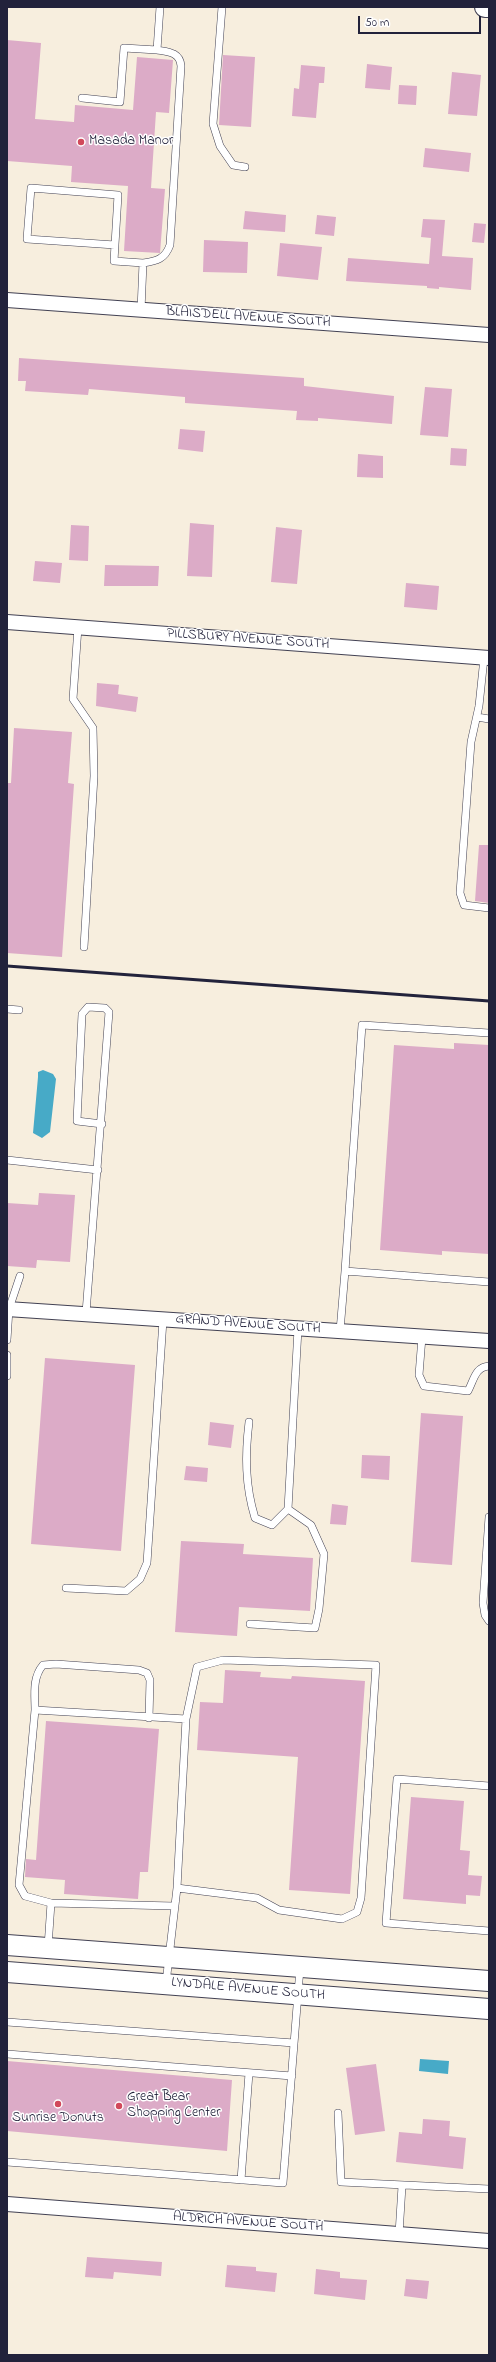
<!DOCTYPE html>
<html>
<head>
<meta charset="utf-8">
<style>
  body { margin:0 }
  #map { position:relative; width:496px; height:2362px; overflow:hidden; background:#f7eede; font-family:"Indie Flower",sans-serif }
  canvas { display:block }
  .frame { position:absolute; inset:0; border:8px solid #22223b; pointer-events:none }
  .scale { position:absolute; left:358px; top:16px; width:123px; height:18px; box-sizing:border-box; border:2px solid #22223b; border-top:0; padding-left:5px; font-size:12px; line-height:14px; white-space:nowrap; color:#22223b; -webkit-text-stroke:3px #fff; paint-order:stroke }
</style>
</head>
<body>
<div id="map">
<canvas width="496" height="2362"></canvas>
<div class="frame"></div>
<div class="scale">50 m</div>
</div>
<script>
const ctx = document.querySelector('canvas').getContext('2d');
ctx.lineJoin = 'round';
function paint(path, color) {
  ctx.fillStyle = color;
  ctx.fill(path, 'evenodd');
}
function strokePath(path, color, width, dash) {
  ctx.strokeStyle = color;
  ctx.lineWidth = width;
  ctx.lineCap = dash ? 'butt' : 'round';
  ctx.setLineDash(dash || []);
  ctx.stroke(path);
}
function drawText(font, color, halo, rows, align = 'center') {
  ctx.font = font + ' "Indie Flower",sans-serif';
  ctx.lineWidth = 3;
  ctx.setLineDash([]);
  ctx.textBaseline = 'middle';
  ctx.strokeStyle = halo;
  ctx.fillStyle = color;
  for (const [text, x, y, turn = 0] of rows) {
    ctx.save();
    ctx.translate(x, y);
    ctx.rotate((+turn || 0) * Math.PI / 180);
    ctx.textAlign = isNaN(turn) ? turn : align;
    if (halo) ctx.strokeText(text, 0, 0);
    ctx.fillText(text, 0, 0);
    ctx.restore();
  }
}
paint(new Path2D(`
  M43 1070 53 1074 56 1079 50 1132 42 1138 33 1133 38 1077V1072Z
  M420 2059 449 2061 448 2074 419 2071Z`), '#47aac7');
paint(new Path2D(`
  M7 40 41 43 35 119 74 122 75 105 133 110 137 57 173 60 169 113 156 112 151 188 165 189 160 253 124 251 128 186 71 182 72 166 7 161Z
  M223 55 255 57 251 127 219 125Z
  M367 64 392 67 390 90 365 88Z
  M301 65 325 67 324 83H319L316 118 292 116 294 88 299 89Z
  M452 72 481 75 477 116 448 114Z
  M399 85 417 86 416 105 398 104Z
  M425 148 471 153 469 172 423 167Z
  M245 211 286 215 285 232 243 229Z
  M317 215 336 217 334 236 315 234Z
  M423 219 445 220 442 256 473 258 471 290 439 287V289L427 288V286L346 281 348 258 429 264 431 238 421 237Z
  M474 223 486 224 484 243 472 242Z
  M204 240 248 242 247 273 203 272Z
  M280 243 322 247 318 280 277 276Z
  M19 358 304 378V386L394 396 392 424 318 418V421L296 420 297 411 185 403V397L89 389 88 395 25 391 26 381H18Z
  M425 387 452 389 448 437 420 435Z
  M180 429 205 431 203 452 178 449Z
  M451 448 467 449 466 466 450 465Z
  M358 454 383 456V478L357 477Z
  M190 523 214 525 212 577 187 576Z
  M71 525 89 526 88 561 69 560Z
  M276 527 302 530 297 584 271 582Z
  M35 561 62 563 60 583 33 581Z
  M105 565 159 566 158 586H104Z
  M406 583 439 586 437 610 404 607Z
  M97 683 119 685 118 694 138 697 136 712 96 706Z
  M14 728 72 732 68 783 74 784 62 957 7 953V783H11Z
  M479 845H489V903L475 901Z
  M454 1043 489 1045V1254L442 1251V1255L380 1250 394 1045 454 1049Z
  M39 1193 75 1195 70 1262 37 1260 36 1268 7 1266V1203L38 1205Z
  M45 1358 135 1365 121 1551 31 1544Z
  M421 1413 463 1416 452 1565 411 1562Z
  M210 1422 234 1425 231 1448 208 1445Z
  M362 1455 390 1456 389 1480 361 1478Z
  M186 1466 208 1468 207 1482 184 1480Z
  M332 1504 348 1506 346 1525 330 1524Z
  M181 1541 244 1544 243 1554 313 1558 310 1611 239 1607 237 1636 175 1632Z
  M225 1670 261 1672 260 1677 291 1679 292 1676 365 1681 350 1894 289 1890 298 1757 197 1750 200 1702 223 1703Z
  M46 1721 159 1729 148 1872H140L138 1899 64 1894 65 1880 25 1877 26 1859 36 1860Z
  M411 1797 464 1801 460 1850 470 1851 468 1875 482 1876 480 1896 466 1895V1904L403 1899Z
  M7 2061 232 2080 227 2151 7 2131Z
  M376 2064 385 2131 355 2135 346 2068Z
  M423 2119 450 2121 449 2136 466 2138 463 2169 396 2162 399 2132 422 2134Z
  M87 2257 162 2262 161 2276 114 2272 113 2279 85 2277Z
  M227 2265 256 2267V2271L277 2273 275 2292 225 2287Z
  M316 2269 340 2272V2278L367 2280 365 2300 314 2294Z
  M406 2279 429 2281 427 2299 404 2296Z`), '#dcabc7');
const service = new Path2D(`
  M222 7 213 124 220 146 233 165 245 167
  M82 98 120 102 124 48 157 50 160 7
  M115 245 27 239 31 188 118 195 114 261 143 263 141 310
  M143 263C157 261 165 259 170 245L181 66C180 52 168 52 157 50
  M78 627 73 699 93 728 94 776 84 947
  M484 658 479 706 471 742 460 893 464 905 489 908
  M477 717 489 719
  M7 1009 19 1010
  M7 1160 98 1170
  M345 1271 362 1025 489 1033
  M86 1313 109 1012 105 1008 88 1007 82 1014 77 1121 102 1124
  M340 1331 345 1271 489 1282
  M422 1337 419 1375 424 1386 468 1391C474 1380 475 1367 489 1366
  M7 1340 9 1309 20 1276
  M7 1355V1376
  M249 1422C245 1455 245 1485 255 1518L272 1525 288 1509 298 1329
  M489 1517 483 1603 485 1615 489 1621
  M66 1588 126 1591 140 1579 147 1563 163 1320
  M250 1624 315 1628 319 1609 324 1554 311 1525 288 1509
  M35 1710C35 1695 32 1678 43 1665L56 1664 139 1670 147 1673 150 1680 149 1718
  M489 1786 397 1779 386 1923 489 1931
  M177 1888 257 1898 279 1910 342 1919 357 1912 361 1898 376 1665 223 1660 197 1667 186 1719
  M51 1903 174 1906
  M48 1947 51 1903 25 1896 19 1885 35 1710 186 1719 177 1888 166 1983
  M7 2022 294 2043
  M7 2054 292 2076
  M338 2113 341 2182 489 2189
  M7 2162 283 2183 300 1968
  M241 2180 249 2073
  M399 2234 402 2186`);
const minor = new Path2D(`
  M7 300 489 335
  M7 622 489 658
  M7 1309 489 1341
  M7 2204 489 2241`);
const secondary = new Path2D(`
  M485 7H489
  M7 1945 489 1981
  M7 1972 489 2009`);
strokePath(service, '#424153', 8);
strokePath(minor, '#424153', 16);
strokePath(secondary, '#424153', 22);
strokePath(service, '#fff', 7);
strokePath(minor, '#fff', 14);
strokePath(secondary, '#fff', 20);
strokePath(new Path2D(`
  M7 966 489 1001`), '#22223b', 3);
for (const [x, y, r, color] of [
  [81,142,4,"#d1495b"],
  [58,2104,4,"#d1495b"],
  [119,2106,4,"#d1495b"]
]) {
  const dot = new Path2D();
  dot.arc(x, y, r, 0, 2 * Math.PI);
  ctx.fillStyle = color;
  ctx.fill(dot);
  strokePath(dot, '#fff', 1.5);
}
drawText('14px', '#22223b', '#fff', [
  ["Masada Manor",89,142],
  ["Great Bear",127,2098],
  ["Shopping Center",127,2114],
  ["Sunrise Donuts",58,2119,"center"]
], 'left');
drawText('14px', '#22223b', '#fff', [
  ["BLAISDELL AVENUE SOUTH",248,318,4],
  ["PILLSBURY AVENUE SOUTH",248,640,4],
  ["GRAND AVENUE SOUTH",248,1325,4],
  ["LYNDALE AVENUE SOUTH",248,1990,5],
  ["ALDRICH AVENUE SOUTH",248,2223,4]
]);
</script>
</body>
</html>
